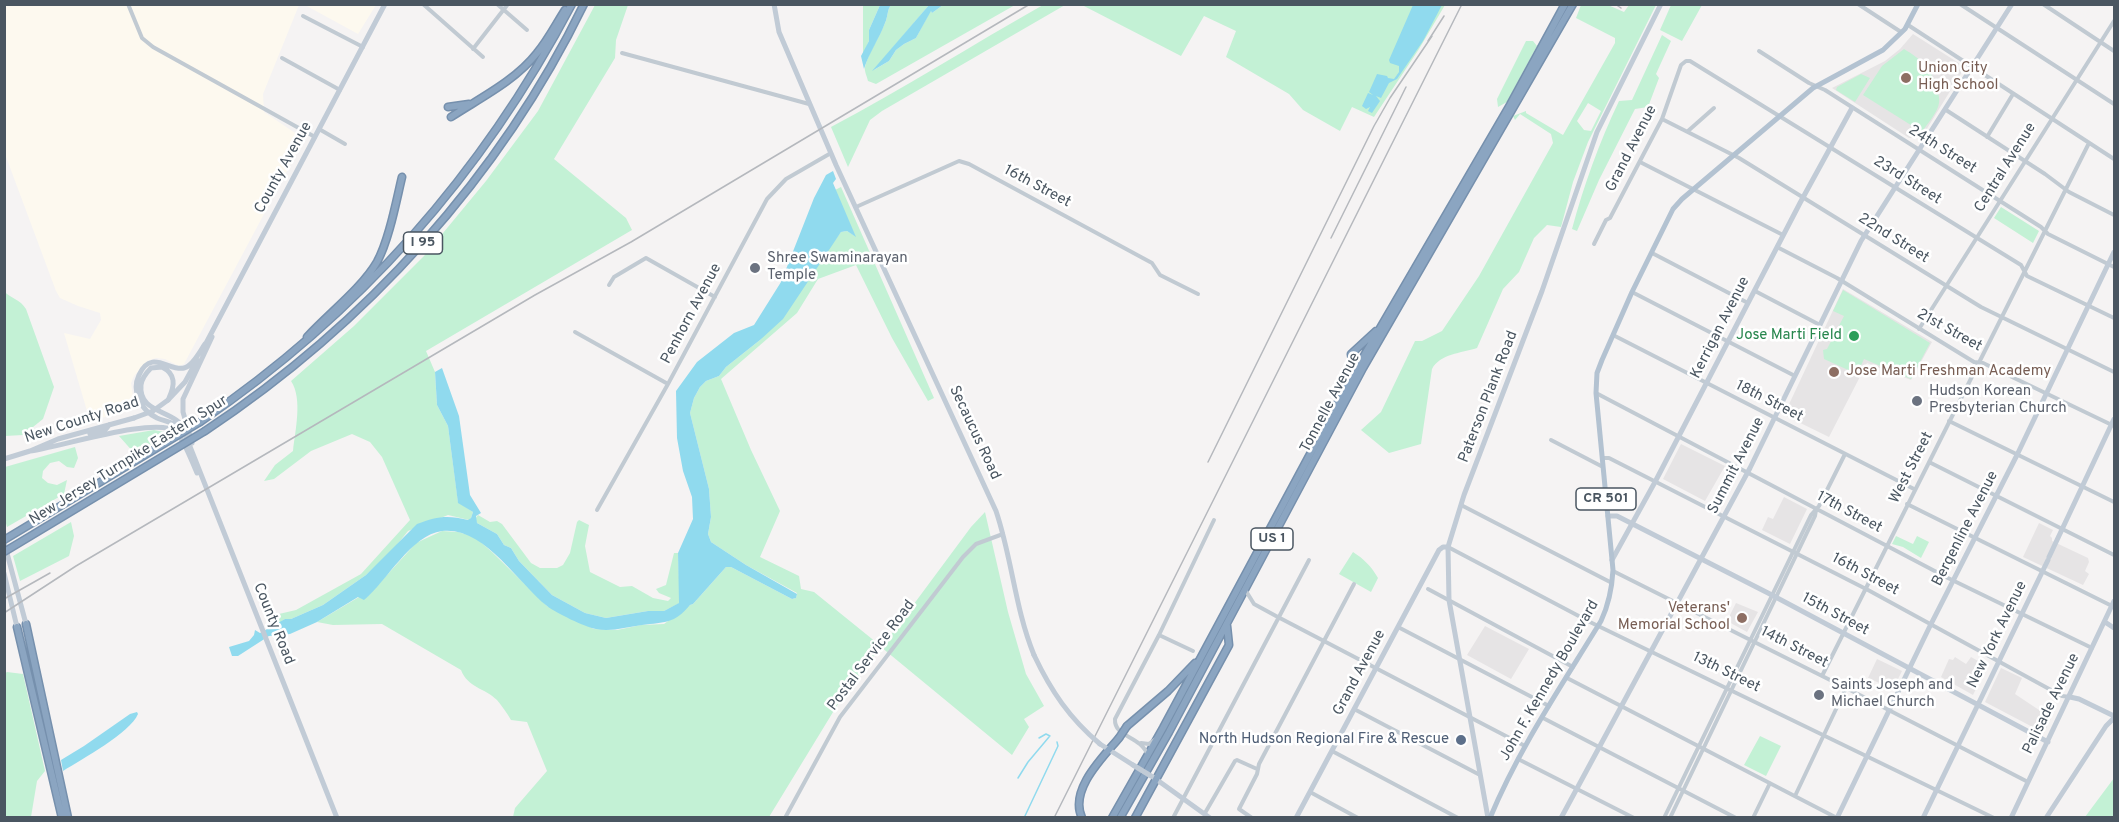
<!DOCTYPE html>
<html>
<head>
<meta charset="utf-8">
<style>
  body { margin:0 }
  #map { position:relative; width:2119px; height:822px; overflow:hidden; background:#f5f3f3; font-family:Overpass,sans-serif }
  canvas { display:block }
  .frame { position:absolute; inset:0; border:6px solid #4a5661; pointer-events:none }
</style>
</head>
<body>
<div id="map">
<canvas width="2119" height="822"></canvas>
<div class="frame"></div>
</div>
<script>
const ctx = document.querySelector('canvas').getContext('2d');
ctx.lineJoin = 'round';
function paint(path, color) {
  ctx.fillStyle = color;
  ctx.fill(path, 'evenodd');
}
function strokePath(path, color, width, dash) {
  ctx.strokeStyle = color;
  ctx.lineWidth = width;
  ctx.lineCap = dash ? 'butt' : 'round';
  ctx.setLineDash(dash || []);
  ctx.stroke(path);
}
function drawText(font, color, halo, rows, align = 'center') {
  ctx.font = font + ' Overpass,sans-serif';
  ctx.lineWidth = 5;
  ctx.setLineDash([]);
  ctx.textBaseline = 'middle';
  ctx.strokeStyle = halo;
  ctx.fillStyle = color;
  for (const [text, x, y, turn = 0] of rows) {
    ctx.save();
    ctx.translate(x, y);
    ctx.rotate((+turn || 0) * Math.PI / 180);
    ctx.textAlign = isNaN(turn) ? turn : align;
    if (halo) ctx.strokeText(text, 0, 0);
    ctx.fillText(text, 0, 0);
    ctx.restore();
  }
}
paint(new Path2D(`
  M5 5H299L263 94 264 112 304 139 184 364 179 366 165 359 156 358 147 361 134 376 131 383 135 409 90 421 64 333 90 339 101 320 100 313 78 306 60 298 56 291 5 154Z
  M305 5H376L358 34Z`), '#fdf9ef');
paint(new Path2D(`
  M1913 34 1965 67 1923 135 1917 132 1913 138H1909L1832 88 1885 61 1900 49Z
  M1843 289 1932 342 1911 380 1867 363 1829 437 1784 415Z
  M1681 444 1725 466 1705 501 1663 479Z
  M1784 497 1807 509 1790 544 1762 530 1768 517 1773 519Z
  M2039 523 2053 530 2050 536 2052 538V541L2088 558 2089 562 2085 571 2089 574 2083 585 2023 557Z
  M1736 603 1758 612 1747 632 1727 621Z
  M1485 626 1529 649 1511 679 1467 655Z
  M1955 657 1966 664 1971 657 1987 666 1973 695 1941 677 1949 659 1953 660Z
  M1877 659 1902 671 1893 689 1868 678Z
  M2001 668 2022 678 2015 694 2051 718 2044 733 1985 702Z`), '#e6e4e5');
paint(new Path2D(`
  M595 5H628L616 40 615 58 554 159 626 218 632 230 426 351 435 372 437 405 448 426 458 502 473 512 471 518 469 520 448 515 408 531 392 551 366 575 323 605 291 619H285L272 628 266 617 296 610 361 574 410 520 382 457 370 442 352 434 311 451 274 479 264 481 275 465 293 451C295 431 303 399 291 381L354 326 424 256 486 181 538 111Z
  M863 5H880L869 30V41L863 55Z
  M891 5H929L874 70 889 61 896 50 904 44 916 38 931 10 932 13 943 5H1015L876 84 868 81C867 76 864 71 865 67 868 53 880 36 885 23 888 17 887 10 891 5Z
  M1043 5H1065L882 111 870 120 848 167 831 127C903 89 972 45 1043 5Z
  M1082 5H1445L1419 49 1374 117 1352 107 1340 131 1303 110 1289 94 1226 57 1236 31 1204 16 1181 56Z
  M1581 5H1608L1624 12 1629 5H1656L1588 142 1573 182 1561 227 1547 225 1534 238 1519 272 1503 289 1477 348C1461 353 1440 354 1432 369L1421 444 1389 453 1361 430 1381 412 1415 341H1422L1442 331 1479 276 1553 143 1551 134 1520 114 1515 120 1513 116 1526 111V113L1563 135 1615 43V38L1576 18ZM1588 103 1601 111 1591 131 1584 130 1577 121Z
  M1671 5H1702L1682 41 1660 30Z
  M1662 35 1671 41 1656 74 1659 78 1648 107 1635 109 1599 180 1577 231 1572 229C1584 185 1599 143 1619 101L1632 100Z
  M1526 41H1533L1537 46 1507 102 1498 107 1497 99Z
  M1904 49C1921 59 1932 69 1937 89 1938 93 1940 99 1939 103 1938 112 1927 124 1922 132L1863 95 1882 66Z
  M1861 74 1870 78 1855 102 1836 90 1837 87Z
  M841 187 934 398 928 401 892 338 856 265 818 279 797 313 721 379 751 450 780 511 760 557 799 576 801 589 814 592 882 647 971 527 985 512 1008 612 1026 674 1044 706 1024 719 1029 727 1012 755 881 647 841 699 769 817H513L515 808 547 771 527 722 511 720C507 713 502 706 497 700 485 688 468 688 461 670L382 624 333 625 317 622 359 597H367L416 543 442 531 458 532 475 537 492 552 547 606 594 629 617 630 641 625 664 624 690 605 693 604 726 567H731L792 599 796 598 797 593 746 565 711 542 708 534 711 517 709 489 690 413 694 398 700 387 706 381 719 376 726 367 760 340 841 232 847 231 855 236 835 190Z
  M2001 207 2039 231 2033 243 1994 218Z
  M1843 290 1930 343 1911 379 1864 359 1857 374 1824 359 1823 350 1827 349 1844 316 1833 311Z
  M4 291C11 299 20 299 26 309L54 387 43 419 23 435 5 436Z
  M154 430 169 433 135 454 119 436Z
  M75 447 78 458 74 468 67 467 59 461 50 463 43 471 42 478 48 483 57 485 67 480 64 494 7 527 4 516 5 467Z
  M478 515 490 522 497 521 502 524 531 563 540 568H557L563 565 570 553 577 522 579 520 589 525 585 546 590 572 620 587 632 586 653 598 668 601 671 598 659 593 656 589 666 585 674 553H678L680 603 664 611H648L606 618 585 613 552 595 519 561 511 548 504 545 497 534 477 523 475 519Z
  M71 522 74 536 69 556 20 581 13 556Z
  M1896 536 1913 544 1917 536 1929 542 1921 558 1903 547 1892 544Z
  M1353 552C1364 559 1371 566 1378 578L1371 592 1339 574Z
  M7 672 23 674 45 771 37 781 31 817 5 818 4 674Z
  M1760 736 1781 746 1766 776 1744 765Z
  M2114 778V817H2085Z`), '#c3f1d5');
paint(new Path2D(`
  M880 5H891C887 10 888 17 885 23 879 39 869 53 864 69L861 56 869 41V30Z
  M929 5H943L932 13 931 11 916 38 904 44 896 50 889 61 872 71Z
  M1413 5H1442L1423 41 1397 79 1389 83 1381 98 1376 96 1380 101 1372 113 1368 111 1370 107 1366 109 1362 106 1368 93 1373 95 1369 92 1377 74 1387 76 1388 78 1394 79 1399 72V66L1390 63 1389 60Z
  M833 171 836 179 833 183 856 237 847 231 841 232 783 319 760 340 726 367 719 376 706 381 700 387 694 398 690 413 709 489 711 517 708 534 711 542 746 565 797 594 796 598 792 599 731 567H726L693 604 690 605C674 624 665 622 642 625 626 627 612 632 596 629 585 627 556 613 547 606 517 582 484 526 442 531 411 535 387 581 364 600L358 597 317 622 290 634 269 636 238 656H232L229 647 249 641 254 635 255 630 260 633 285 619H291L323 605 366 575 417 524C437 516 448 515 468 520L471 518 473 512 458 503 448 426 437 405 435 372 442 368 459 416 470 495 481 513 476 516 477 523 497 534 504 545 511 548 519 561 552 595 585 613 606 618 648 611H664L679 603 678 553 693 519 692 497 683 471 677 438 676 391 697 362 734 333 754 325 781 282 814 198 826 175Z
  M137 712 138 714C130 733 82 759 63 771L61 760 84 746 130 714Z`), '#90daee');
strokePath(new Path2D(`
  M1039 738 1046 734 1050 736
  M1018 778 1028 762 1049 737
  M1024 818 1058 746 1057 742`), '#90daee', 1.5);
const highway = new Path2D(`
  M448 107 469 104
  M451 117C480 98 515 81 537 53 548 40 556 24 565 10
  M307 337C328 314 362 288 377 262 389 240 396 202 402 177
  M1359 366 1352 361 1351 354 1376 331
  M200 422C360 313 482 175 572 4
  M205 431C365 325 500 177 584 4
  M26 624 68 818
  M17 627 62 818
  M1127 726 1168 691 1195 663
  M1082 818C1069 790 1102 758 1119 738
  M1112 818 1163 728 1351 378 1510 105 1565 4
  M1120 818 1169 732 1363 368 1573 4
  M1135 818 1229 645 1227 626`);
strokePath(highway, '#7690ad', 9);
strokePath(new Path2D(`
  M128 4 142 38 153 47 315 137
  M423 4 483 57
  M497 4 527 30
  M1858 4 1901 32
  M1960 4 2114 104
  M2043 4 2114 51
  M303 16 363 47
  M1908 25 2114 159
  M473 49 508 4
  M1759 51 1809 83 1825 90 2041 227 2048 234 2114 267
  M622 53 809 104
  M282 58 340 90
  M1946 110 2045 174 2069 192 2114 215
  M1662 119 1739 158 1981 307 2114 372
  M319 129 345 144
  M1688 131 1714 108
  M1987 137 2013 94
  M1640 162 1783 235
  M856 207 959 161 969 164 1152 263 1160 275 1198 294
  M1594 244 1606 220 1610 218 1662 119 1681 65 1686 61H1690L2021 265 2027 276 2114 318
  M1777 247 1837 278 1974 362 1983 363 2114 426
  M1652 253 1748 303
  M609 285 614 277 646 258 715 297
  M1755 291 1820 325
  M1632 292 1795 376
  M1919 329 2114 21
  M575 332 668 384
  M1613 335 1914 489
  M1596 393 1948 578 2092 648
  M1949 421 2114 502
  M1551 440 1603 467
  M1602 458H1609L1868 590 2062 696 2070 697
  M1929 462 2114 555
  M1907 504 2112 606
  M1461 505 1612 583
  M597 510 668 384 767 199 786 179 831 153
  M1448 547 1592 623 1994 818
  M1613 571 1850 690 2028 782
  M1428 589 1573 667
  M1246 591 1254 604 1276 616 1525 746
  M1398 627 1549 706
  M1159 635 1193 651
  M1822 676 2089 143
  M1567 678 1837 818
  M1354 709 1480 775
  M1543 718 1736 818
  M1141 743 1149 744 1156 739
  M1332 751 1458 818
  M1148 756C1141 735 1114 738 1115 719L1159 635 1214 520
  M1518 759 1634 818
  M1310 792 1358 818
  M1795 796 1846 688
  M1205 813 1235 761 1237 760 1257 769
  M785 818 840 717 963 557 976 544 1003 534
  M1173 818 1309 560
  M1252 818 1239 809 1257 774 1259 764 1354 584
  M1664 818 1811 515 1819 506 1845 454
  M1670 818 1815 516 1816 510
  M1753 818 1770 783`), '#c1cad2', 4);
strokePath(new Path2D(`
  M774 4 779 32 836 165 996 511C1012 558 1015 609 1034 655
  M205 344C200 351 193 366 184 368 170 372 151 348 139 375 131 392 141 410 157 418 164 421 172 422 179 427 183 430 185 434 187 439L337 818
  M204 347 385 4
  M169 398C175 385 176 374 162 367L151 368C146 373 142 378 141 385 138 415 177 409 185 431
  M168 400 185 382 197 360
  M90 434 106 429 109 425
  M192 443 183 412V399L212 337
  M30 451C57 448 158 415 176 432 184 439 192 462 197 473
  M4 459 30 451 58 439 134 418
  M1608 516H1617L1768 593 2048 742
  M4 542 26 624
  M2049 557 2114 419
  M1612 560 1655 482 1800 203 1852 108
  M4 573 17 627
  M2105 622 2114 628
  M2070 697 2079 699 2114 716
  M1100 744 1133 765
  M1153 777 1210 818
  M1296 818 1439 550 1443 547H1448
  M1488 818 1449 600 1448 547 1464 495 1542 291 1597 132 1661 4
  M1561 818 1750 468 1861 241 2012 4
  M1837 818 1929 628 2017 455 2114 252
  M1923 818 2048 560
  M2011 818 2114 601
  M2046 818 2106 726 2114 718`), '#c1cbd6', 5);
strokePath(new Path2D(`
  M1490 818C1519 748 1562 685 1601 621 1609 604 1612 588 1613 570L1596 393 1597 373 1602 360 1632 292 1673 209 1682 199 1813 88 1883 50 1905 29 1918 4`), '#b3c2d1', 5);
strokePath(highway, '#8ba5c1', 6);
strokePath(new Path2D(`
  M1615 4 1621 8
  M1428 41 1444 16
  M1331 238 1406 87
  M1208 462 1374 126 1390 98 1432 36
  M4 599 50 573
  M4 613 76 566 535 295 631 242 1030 4
  M1054 818 1462 4`), '#b5b8bd', 1.5);
const highwayBridge = new Path2D(`
  M4 540 200 422
  M4 552 205 431
  M1119 738 1127 726`);
strokePath(highwayBridge, '#7690ad', 9, []);
strokePath(new Path2D(`
  M134 418 153 411 168 400
  M1034 655C1051 691 1070 719 1100 744
  M1133 765 1151 776`), '#c1cbd6', 5);
strokePath(highwayBridge, '#8ba5c1', 6);
for (const [x, y, r, color] of [
  [1906,78,6,"#8d6e63"],
  [755,268,6,"#6b7280"],
  [1854,336,6,"#2e9e5b"],
  [1834,372,6,"#8d6e63"],
  [1917,401,6,"#6b7280"],
  [1742,618,6,"#8d6e63"],
  [1819,695,6,"#6b7280"],
  [1461,740,6,"#5c6f8a"]
]) {
  const dot = new Path2D();
  dot.arc(x, y, r, 0, 2 * Math.PI);
  ctx.fillStyle = color;
  ctx.fill(dot);
  strokePath(dot, '#fff', 2);
}
for (const [x, y, w] of [
  [423,243,39],
  [1606,499,60],
  [1272,539,42]
]) {
  const box = new Path2D();
  box.roundRect(x - w / 2, y - 11, w, 22, 4.5);
  ctx.fillStyle = '#fff';
  ctx.fill(box);
  strokePath(box, '#4a5661', 1.5);
}
drawText('bold 14px', '#4a5661', null, [
  ["I 95",423,243],
  ["CR 501",1606,499],
  ["US 1",1272,539]
]);
drawText('15px', '#785e54', '#fff', [
  ["Union City",1918,69],
  ["High School",1918,86],
  ["Jose Marti Freshman Academy",1846,372],
  ["Veterans'",1730,609,"right"],
  ["Memorial School",1730,626,"right"]
], 'left');
drawText('15px', '#4a5661', '#fff', [
  ["Grand Avenue",1632,149,-63],
  ["24th Street",1942,150,32],
  ["County Avenue",284,168,-61],
  ["Central Avenue",2006,168,-58],
  ["23rd Street",1907,181,32],
  ["16th Street",1037,187,28],
  ["22nd Street",1893,239,32],
  ["Penhorn Avenue",692,314,-62],
  ["Kerrigan Avenue",1721,328,-63],
  ["21st Street",1949,331,29],
  ["Paterson Plank Road",1489,397,-69],
  ["18th Street",1769,402,27],
  ["Tonnelle Avenue",1331,403,-62],
  ["New County Road",82,421,-18],
  ["Secaucus Road",974,433,65],
  ["New Jersey Turnpike Eastern Spur",129,461,-32],
  ["Summit Avenue",1737,466,-63],
  ["West Street",1912,468,-63],
  ["17th Street",1849,513,28],
  ["Bergenline Avenue",1966,529,-63],
  ["16th Street",1865,575,28],
  ["15th Street",1835,615,28],
  ["County Road",273,624,68],
  ["New York Avenue",1998,635,-64],
  ["14th Street",1794,648,27],
  ["Postal Service Road",872,656,-53],
  ["Grand Avenue",1360,673,-62],
  ["13th Street",1726,673,26],
  ["John F. Kennedy Boulevard",1550,681,-60],
  ["Palisade Avenue",2052,704,-64]
]);
drawText('15px', '#5b616d', '#fff', [
  ["Shree Swaminarayan",767,259],
  ["Temple",767,276],
  ["Hudson Korean",1929,392],
  ["Presbyterian Church",1929,409],
  ["Saints Joseph and",1831,686],
  ["Michael Church",1831,703]
], 'left');
drawText('15px', '#27864d', '#fff', [
  ["Jose Marti Field",1842,336]
], 'right');
drawText('15px', '#4e5e75', '#fff', [
  ["North Hudson Regional Fire & Rescue",1449,740]
], 'right');
</script>
</body>
</html>
